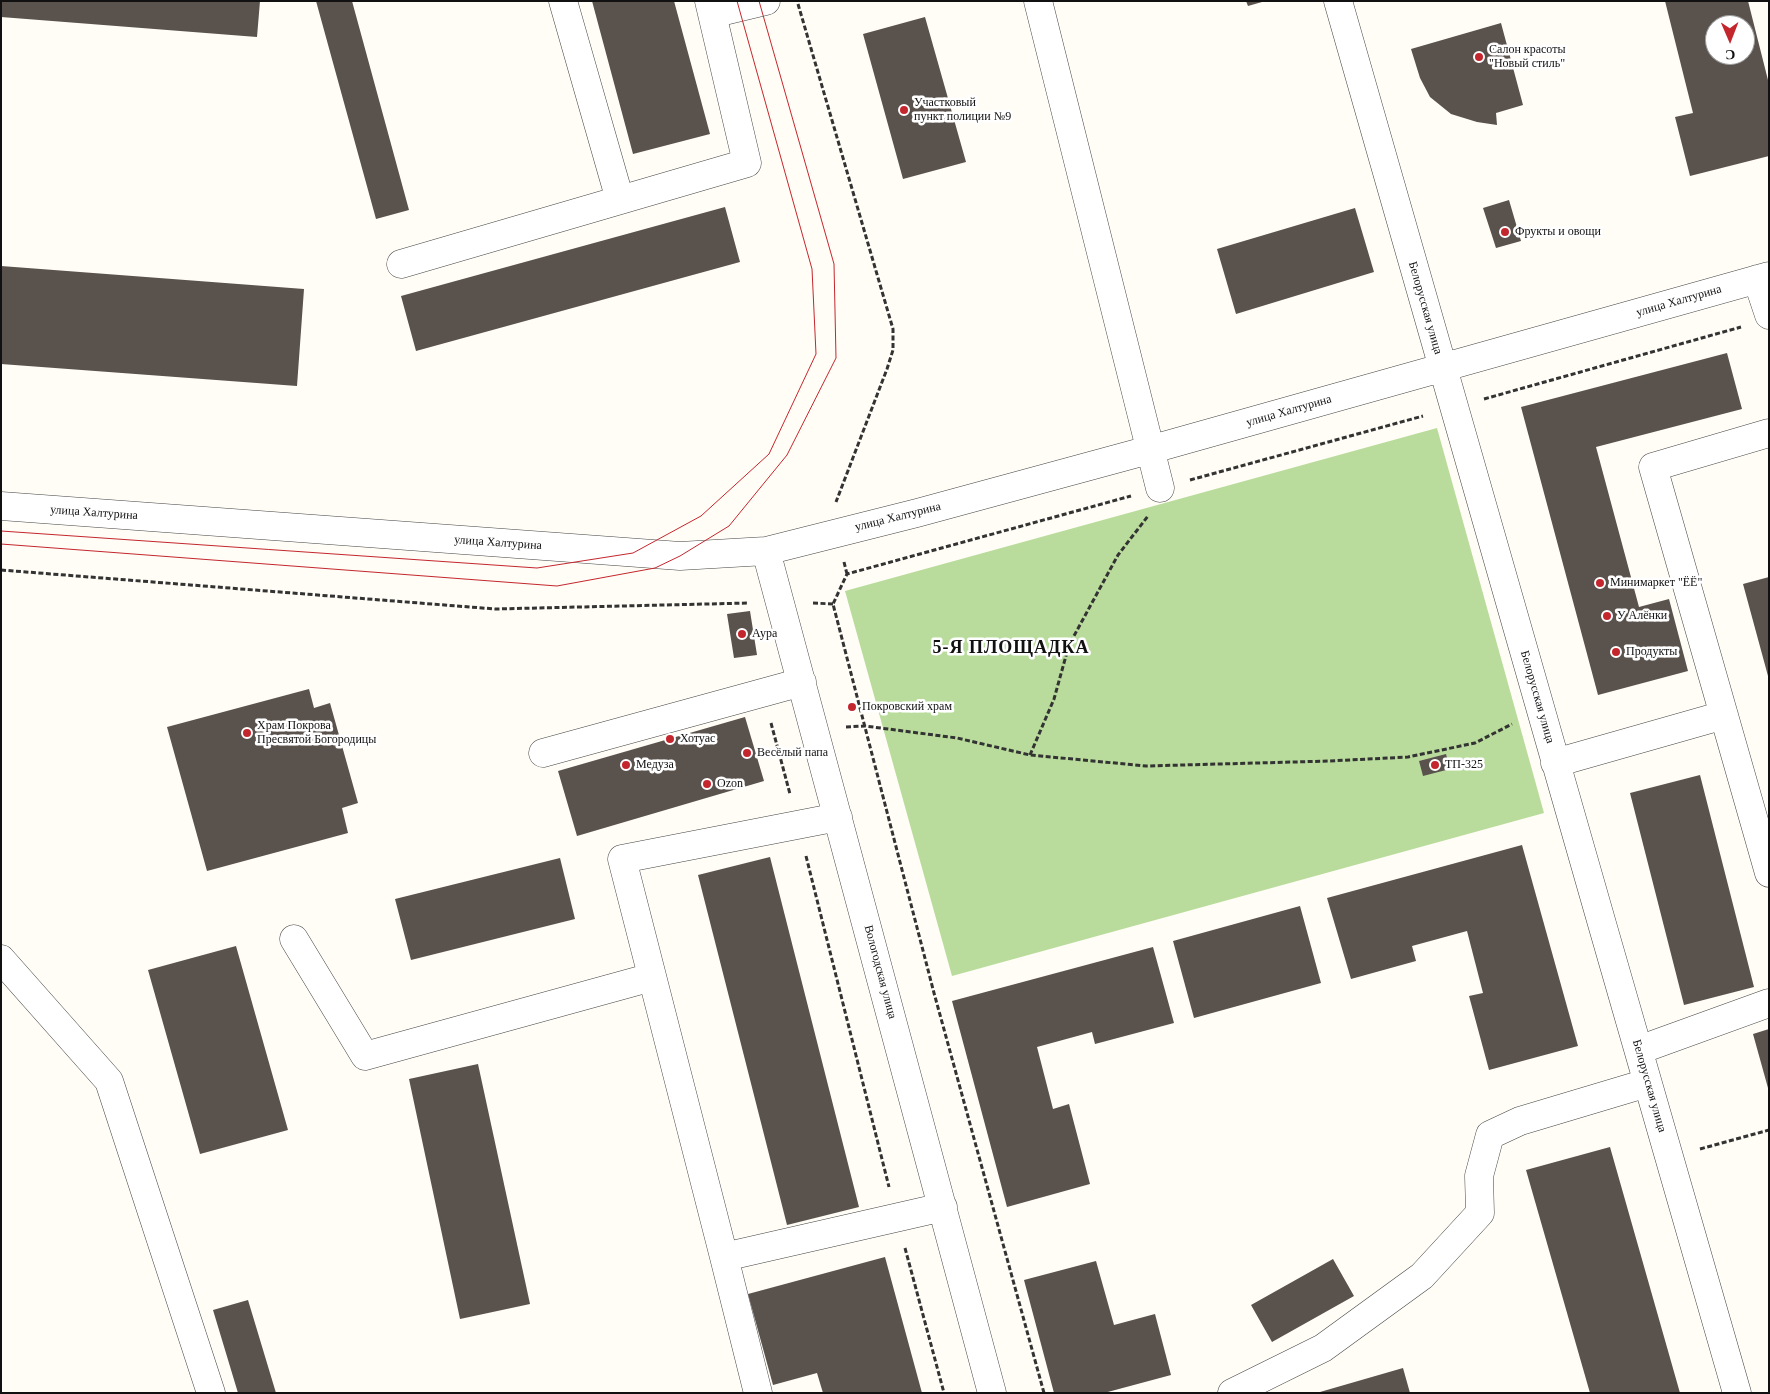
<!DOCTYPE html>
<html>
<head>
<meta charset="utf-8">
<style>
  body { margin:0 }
  #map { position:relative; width:1770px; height:1394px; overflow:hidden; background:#fffdf5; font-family:"Times New Roman",serif }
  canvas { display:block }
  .frame { position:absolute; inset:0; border:2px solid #111; pointer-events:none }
  .north { position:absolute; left:1705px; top:15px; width:50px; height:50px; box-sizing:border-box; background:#fff; border:1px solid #a0a0a0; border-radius:50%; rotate:179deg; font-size:14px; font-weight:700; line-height:20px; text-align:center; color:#111 }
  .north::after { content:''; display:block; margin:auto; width:18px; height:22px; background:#c4262e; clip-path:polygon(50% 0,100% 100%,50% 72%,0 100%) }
</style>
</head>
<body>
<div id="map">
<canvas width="1770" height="1394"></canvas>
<div class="frame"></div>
<div class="north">С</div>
</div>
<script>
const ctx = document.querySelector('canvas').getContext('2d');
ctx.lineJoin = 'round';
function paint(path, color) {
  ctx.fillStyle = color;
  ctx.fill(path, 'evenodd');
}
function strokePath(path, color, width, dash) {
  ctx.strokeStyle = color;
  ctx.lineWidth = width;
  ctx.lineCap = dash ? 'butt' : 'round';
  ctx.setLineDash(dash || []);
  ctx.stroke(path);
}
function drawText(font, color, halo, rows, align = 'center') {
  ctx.font = font + ' "Times New Roman",serif';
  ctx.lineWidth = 5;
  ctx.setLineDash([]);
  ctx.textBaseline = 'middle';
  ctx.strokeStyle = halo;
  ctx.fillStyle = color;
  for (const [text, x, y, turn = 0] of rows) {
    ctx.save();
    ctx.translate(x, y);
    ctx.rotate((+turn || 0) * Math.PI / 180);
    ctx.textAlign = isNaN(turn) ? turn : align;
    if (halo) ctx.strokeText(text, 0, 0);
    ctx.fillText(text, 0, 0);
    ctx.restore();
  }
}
paint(new Path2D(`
  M1437 428 1544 813 952 976 845 591Z`), '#b9dc9c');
paint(new Path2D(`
  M1 1H260L257 37 1 17Z
  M316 1H352L409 210 376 219Z
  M592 1H674L710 134 633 154Z
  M1246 1H1262V2L1248 6Z
  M1665 1H1748L1769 84V156L1690 176 1675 117 1693 113ZM1715 25H1745V55H1715Z
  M925 17 966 162 903 179 863 34Z
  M1501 23 1523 105 1496 113 1497 125 1477 122 1451 114 1430 97 1420 78 1411 49Z
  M1509 200 1521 241 1496 248 1483 208Z
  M725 207 740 262 416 351 401 296Z
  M1355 208 1374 272 1236 314 1217 249Z
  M1 266 304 289 297 386 1 364Z
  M1727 353 1742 409 1596 447 1639 607 1669 599 1688 671 1598 695 1521 407Z
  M1769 577V676H1768L1743 584Z
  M750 611 757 655 734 658 727 614Z
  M309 689 314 708 330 703 358 803 342 808 348 833 207 871 167 727Z
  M745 717 764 781 577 836 558 771Z
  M1446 754 1450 769 1423 776 1419 761Z
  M1700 775 1754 987 1684 1005 1630 793Z
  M1522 845 1578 1046 1489 1070 1469 996 1483 993 1467 931 1412 946 1416 961 1351 979 1327 898Z
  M770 857 859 1207 787 1225 698 875Z
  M560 858 575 919 411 960 395 899Z
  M1300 906 1321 983 1194 1018 1173 941Z
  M236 946 288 1130 200 1154 148 970Z
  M1153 947 1174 1023 1095 1044 1092 1032 1037 1047 1053 1109 1069 1104 1090 1184 1007 1207 952 1001Z
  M1769 1029V1088H1768L1753 1034Z
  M478 1064 530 1304 460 1319 409 1079Z
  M1610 1147 1680 1393H1590L1526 1170Z
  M885 1257 922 1393H823L817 1373 773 1385 748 1294Z
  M1333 1259 1354 1296 1272 1342 1251 1305Z
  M1096 1261 1114 1325 1155 1314 1171 1375 1104 1393H1054L1024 1280Z
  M248 1300 276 1393H238L213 1310Z
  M1403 1368 1410 1393H1320V1392Z`), '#5a524d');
const minor = new Path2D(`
  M563 1 620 200
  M1038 1 1160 488
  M1338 1C1469 466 1604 929 1737 1393
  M712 14 766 1
  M401 264 747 163 709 1
  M1757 279 1769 315
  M1769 433 1653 467 1769 873
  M1 506 680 556 766 551 917 513 1149 450 1769 276
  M766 551 992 1393
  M543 753 802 682
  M1555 763 1724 715
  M838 817 622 859 724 1257 943 1207
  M294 939 365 1056 652 977
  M1 959 109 1081 211 1393
  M1639 1050 1769 1003
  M724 1257 758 1393
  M1232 1393 1323 1348 1422 1276 1480 1213 1479 1176 1490 1135 1520 1121 1647 1083`);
strokePath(minor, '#444', 29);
strokePath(new Path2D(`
  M798 4 893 329V350L887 369 836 502
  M1484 399 1741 327
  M1190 480 1423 416
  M844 562 847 574
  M1 570 495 609 749 603
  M813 603 833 604
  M771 723 790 794
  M846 727 865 726 957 738 1030 755 1146 766 1330 761 1408 757 1475 743 1512 724
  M1030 755 1054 699 1069 645 1118 555 1148 516
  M806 856 889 1187
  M1700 1149 1769 1130
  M905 1248 944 1393
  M1044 1393 934 993 833 604 847 574 1131 496`), '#333', 3, [5, 2.5]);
strokePath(minor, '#fff', 28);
strokePath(new Path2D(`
  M1 531 537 568 633 553 701 516 769 454 816 354 812 269 737 1
  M1 544 557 586 655 568 680 556 729 526 787 455 836 358 834 264 759 1`), '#c4262e', 1);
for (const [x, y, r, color] of [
  [1479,57,5,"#c4262e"],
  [904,110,5,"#c4262e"],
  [1505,232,5,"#c4262e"],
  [1600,583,5,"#c4262e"],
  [1607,616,5,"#c4262e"],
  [742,634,5,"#c4262e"],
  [1616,652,5,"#c4262e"],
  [852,707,5,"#c4262e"],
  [247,733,5,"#c4262e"],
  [670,739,5,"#c4262e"],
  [747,753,5,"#c4262e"],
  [626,765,5,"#c4262e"],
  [1435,765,5,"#c4262e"],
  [707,784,5,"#c4262e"]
]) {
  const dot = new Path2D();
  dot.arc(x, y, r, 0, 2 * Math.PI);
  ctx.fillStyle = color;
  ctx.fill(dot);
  strokePath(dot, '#fff', 2);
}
drawText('12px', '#111', '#fff', [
  ["Салон красоты",1489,50],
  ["\"Новый стиль\"",1489,64],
  ["Участковый",914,103],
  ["пункт полиции №9",914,117],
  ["Фрукты и овощи",1515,232],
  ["Минимаркет \"ЁЁ\"",1610,583],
  ["У Алёнки",1617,616],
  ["Аура",752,634],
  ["Продукты",1626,652],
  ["Покровский храм",862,707],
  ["Храм Покрова",257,726],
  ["Пресвятой Богородицы",257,740],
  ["Хотуас",680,739],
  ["Весёлый папа",757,753],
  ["Медуза",636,765],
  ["ТП-325",1445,765],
  ["Ozon",717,784]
], 'left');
drawText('12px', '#111', '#fff', [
  ["улица Халтурина",1679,301,-16],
  ["Белорусская улица",1425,308,74],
  ["улица Халтурина",1289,411,-16],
  ["улица Халтурина",94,513,4],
  ["улица Халтурина",898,517,-14],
  ["улица Халтурина",498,543,4],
  ["Белорусская улица",1537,697,74],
  ["Вологодская улица",880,972,75],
  ["Белорусская улица",1649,1086,74]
]);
ctx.letterSpacing = '1px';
drawText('bold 18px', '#111', '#fff', [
  ["5-Я ПЛОЩАДКА",1011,648]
]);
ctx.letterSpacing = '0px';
</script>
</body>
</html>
